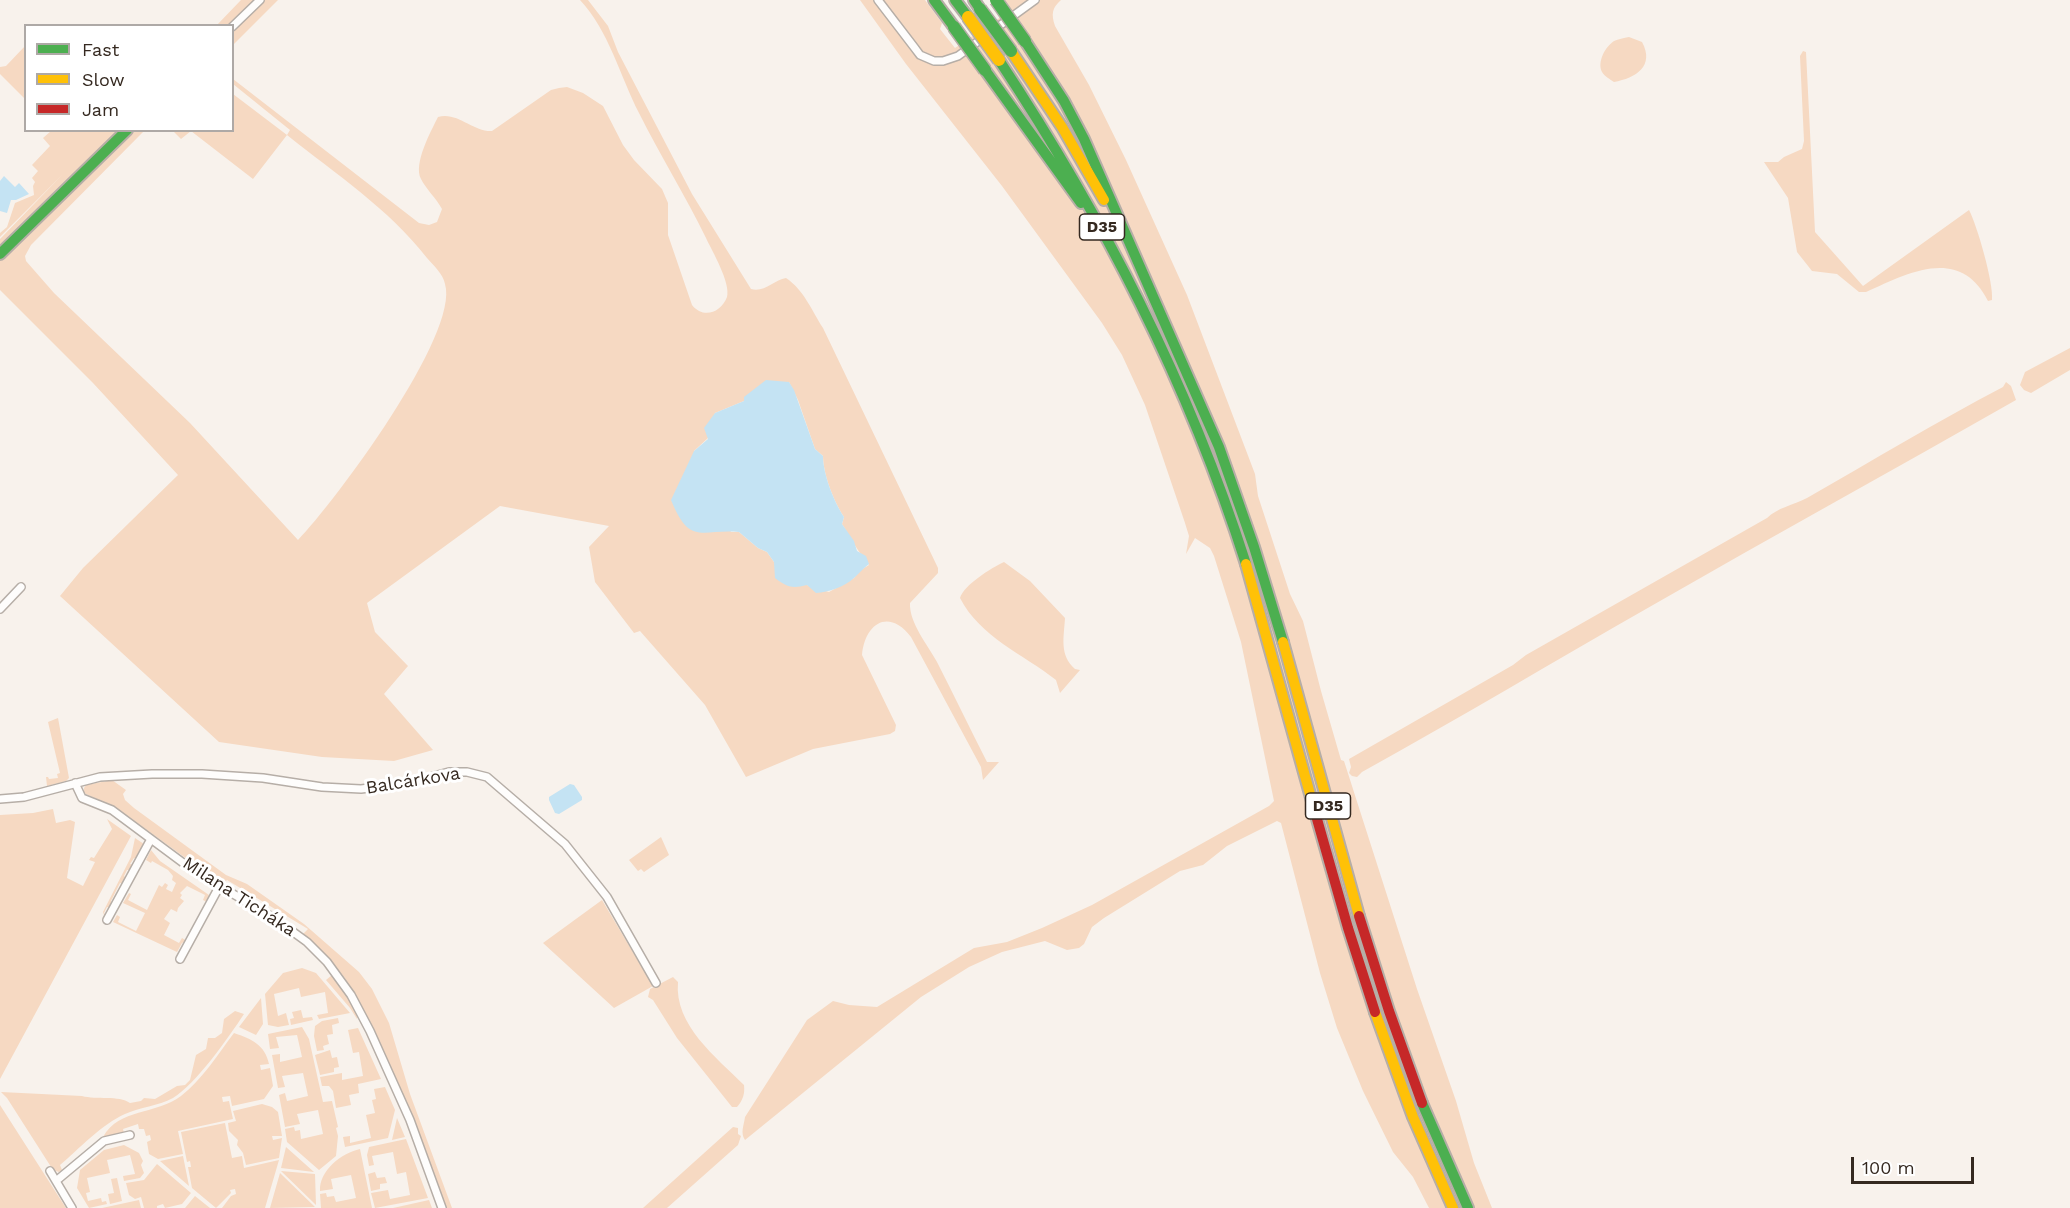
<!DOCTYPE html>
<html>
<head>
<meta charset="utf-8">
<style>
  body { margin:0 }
  #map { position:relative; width:2070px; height:1208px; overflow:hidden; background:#f8f2ec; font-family:"Work Sans",sans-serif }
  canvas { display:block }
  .legend { position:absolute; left:24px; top:24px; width:210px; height:108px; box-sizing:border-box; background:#fff; border:2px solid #aea9a6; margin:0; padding:8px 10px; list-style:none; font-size:18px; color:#352920 }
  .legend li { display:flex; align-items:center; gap:12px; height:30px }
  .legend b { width:30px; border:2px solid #aea9a6 }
  .scale { position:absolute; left:1851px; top:1157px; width:123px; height:27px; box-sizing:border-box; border:3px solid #352920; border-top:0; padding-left:8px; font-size:18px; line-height:21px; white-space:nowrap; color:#352920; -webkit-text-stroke:4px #fff; paint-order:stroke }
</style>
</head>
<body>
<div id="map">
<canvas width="2070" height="1208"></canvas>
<ul class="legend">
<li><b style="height:8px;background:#4caf50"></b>Fast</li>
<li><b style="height:8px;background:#ffc107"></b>Slow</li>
<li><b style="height:8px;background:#c62828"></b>Jam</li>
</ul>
<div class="scale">100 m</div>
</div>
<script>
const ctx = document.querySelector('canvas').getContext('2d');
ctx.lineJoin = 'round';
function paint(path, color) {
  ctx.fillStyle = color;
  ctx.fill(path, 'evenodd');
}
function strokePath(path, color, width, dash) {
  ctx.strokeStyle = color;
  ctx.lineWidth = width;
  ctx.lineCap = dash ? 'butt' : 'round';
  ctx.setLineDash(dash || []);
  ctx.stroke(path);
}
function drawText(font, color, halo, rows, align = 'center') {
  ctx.font = font + ' "Work Sans",sans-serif';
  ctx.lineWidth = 6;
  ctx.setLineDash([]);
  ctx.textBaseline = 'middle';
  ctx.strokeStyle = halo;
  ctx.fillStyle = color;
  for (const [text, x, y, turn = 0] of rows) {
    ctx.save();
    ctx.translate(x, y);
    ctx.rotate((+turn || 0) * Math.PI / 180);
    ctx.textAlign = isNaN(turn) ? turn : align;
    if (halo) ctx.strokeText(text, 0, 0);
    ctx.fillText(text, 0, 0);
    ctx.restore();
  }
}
paint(new Path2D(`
  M241 0H278L233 45 232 26H216Z
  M580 0H588L608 26 618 52 692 194 751 289C764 293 774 280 786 278 804 290 812 311 823 328L938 568V573L910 603C909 623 928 645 937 662 954 695 970 729 987 762H999L983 780 981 767 911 637C889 608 865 623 862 655L896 725 895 731 890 734 813 749 746 777 705 705 640 631 634 633 595 582 589 547 609 526 500 506 367 603 375 632 408 666 384 694 433 750 394 761 322 757 219 742 60 596 83 568 178 475 93 383 0 290V239L63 174 0 237V233L7 227 15 203 34 195 33 186 35 182 32 178 38 171 32 165 50 146 43 138 51 131H144L31 245 25 256 26 261 54 293 190 423 298 540C335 502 460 334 445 284 443 274 434 266 427 258 388 208 337 175 287 135L253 179 191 131 181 139 173 131 232 130 233 94 287 135 290 130 233 84V79L419 223 429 225 437 222 442 209C436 198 426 189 421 179 413 164 431 131 438 117 457 111 473 132 492 131L551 90 559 88 567 87 583 93 603 106 623 145 634 160 662 189 668 203V235L692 305C703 319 721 313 727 297 731 283 712 251 706 238 685 195 660 155 639 113 620 76 609 31 580 0ZM783 382H789L798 400 815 449 823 456C823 474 834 502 844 517L842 524C851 538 858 552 869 565L859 571 854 578 829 592 807 585 774 562 767 552 758 548 739 532H731L694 451 708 438 715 413 744 401Z
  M860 0H925L942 23 940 29 955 48 1011 10 1004 0H1061C1052 8 1051 14 1055 26L1089 85 1126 160 1187 295 1255 474 1258 496 1290 594 1303 621 1321 691 1341 760 1344 761 1417 989 1456 1101 1474 1163 1492 1208H1429L1413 1177 1393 1152 1363 1091 1337 1028 1320 973 1281 823 1277 821 1227 846 1203 865 1180 871 1104 918 1092 927 1084 944 1079 948 1067 950 1045 941 1002 952 969 967 921 997 745 1140C740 1133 744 1125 745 1117L807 1020 833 1001 849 1005 877 1007 974 948 1007 942 1042 928 1092 905 1269 806 1274 801 1241 642 1214 556 1210 548 1195 538 1186 554 1189 536 1185 523 1145 405 1122 355 1102 323 1002 186 906 64Z
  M1629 37 1642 42C1655 66 1636 78 1614 82 1610 79 1605 77 1602 72 1597 62 1605 47 1614 41 1618 39 1624 38 1629 37Z
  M25 46V99L0 74V67L6 66Z
  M1803 51 1806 52 1815 232 1863 286 1969 210C1977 225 1994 284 1992 300L1988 301C1960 245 1908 273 1866 292H1859L1837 274 1812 271 1797 252 1788 198 1764 162H1778L1784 157 1802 149 1804 141 1800 56Z
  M2070 348V370L2031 393 2024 390 2020 385 2025 372Z
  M2006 382 2011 386 2016 400C1895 469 1773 536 1653 605 1556 660 1460 718 1362 772L1357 777 1352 776 1349 773 1351 767 1349 759 1513 665 1526 655 1767 518C1777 508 1793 505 1807 498 1872 461 1936 422 2003 387Z
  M1004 562 1030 581 1065 618C1064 637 1059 655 1075 669L1080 670 1060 693 1056 680C1023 654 980 637 960 598 964 585 991 568 1004 562Z
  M58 718 69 778 66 781 47 786 46 777H48L49 779 58 778 57 774 60 773 48 722Z
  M112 780 126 790 123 794 125 800 134 808 226 875 247 884 304 924 359 972 372 989 389 1023 410 1094 452 1208H446L405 1101 366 1014 344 977 318 947 303 934 308 929 227 880 223 884 220 883 118 809 84 793V788L86 785Z
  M53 809 56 823 70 820 75 822 67 878 83 886 95 862 89 860 91 857 94 858 112 829 107 819 131 836 0 1079V815L33 813Z
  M661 837 669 855 644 872 641 869 638 871 629 860Z
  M135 838 144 844 137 859 134 858 130 864 133 865 131 870H127L124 876 126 878 123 884 120 883 111 901 112 904 110 908 107 907 104 913 106 915 105 918 103 912 131 857Z
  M151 850 160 861 209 895 207 902 203 900 205 895 187 886 180 893 182 895 180 898 184 901 178 908 177 912 171 909 164 919 170 923 164 935 179 943 182 938 187 941 182 943 177 952 113 922 117 915 120 917 118 922 136 931 145 913 123 903 129 893 131 894 128 900 147 910 159 885 162 887 165 883 168 885 166 889 172 892 176 883 172 880 173 876 168 870 152 861 151 863 146 860Z
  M602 900 653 986 614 1008 543 943Z
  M302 968 316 973 350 1013 319 1019 317 1015 328 1013 325 992 301 997 299 988 274 994 278 1016 286 1013 289 1025 278 1027 268 1025 265 994 283 973Z
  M332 975C341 986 358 1005 357 1019L350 1008 326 980Z
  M673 977 678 982C674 1025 716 1057 744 1085 745 1094 743 1100 737 1107H732L677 1038 653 1000 648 997 650 989Z
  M261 998 263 1024 256 1035 239 1027Z
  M301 1010 303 1018 312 1017 313 1020 291 1025 290 1019 294 1018 292 1012Z
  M235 1011 244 1014C229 1037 196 1084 173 1098 158 1106 140 1107 125 1114 102 1124 79 1149 60 1165L62 1170 59 1172 53 1170 7 1098 1 1092 82 1096C96 1100 119 1095 130 1103L141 1101 144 1098 155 1099 177 1086 185 1085 190 1080 196 1055 206 1049 208 1038H215L222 1033 224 1019Z
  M338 1018 339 1023 332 1025 333 1034 327 1035 329 1044 323 1046 324 1050 317 1051 314 1036 315 1026 322 1021Z
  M302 1027 309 1039 323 1102 332 1101 338 1127 336 1128 338 1136 336 1156 319 1170 287 1142 285 1129 294 1127 295 1131 300 1130 301 1139 323 1134 318 1110 297 1114 300 1124 285 1127 279 1095 285 1093 287 1101 308 1096 303 1073 282 1076 285 1087 278 1088 272 1055 280 1054V1062L302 1057 297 1035 276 1037 279 1048 270 1049 268 1034Z
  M358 1028 381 1079 358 1084 359 1093 349 1095 351 1105 336 1108 333 1091 329 1086H322L320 1077 342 1073V1080L363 1076 359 1052 353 1053 348 1030Z
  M234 1033C252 1039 265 1045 269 1064L260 1065 261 1070 270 1068 273 1086 264 1099 232 1106 230 1096 222 1097 223 1102 229 1101 233 1119 178 1131 183 1154 158 1159 149 1154 147 1142 151 1140 150 1135 146 1136 144 1129H139L138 1124 123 1129 124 1133 103 1137C119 1108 156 1115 181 1096 202 1080 218 1054 234 1033Z
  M330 1050 332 1058 337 1057 339 1067 334 1068V1072L320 1075 315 1055Z
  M385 1087 395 1110 388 1138 345 1147 343 1137 350 1136V1143L371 1138 366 1115 375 1113 372 1100 376 1099 374 1089Z
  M262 1104 272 1107 278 1112 282 1136H272L273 1140 282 1138 279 1158 246 1165 243 1153 237 1145 238 1140 229 1131 228 1123 236 1121 233 1111Z
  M0 1105 66 1208H0Z
  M397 1118 405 1137 392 1140Z
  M225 1123 232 1158 242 1156 244 1168 279 1160 265 1208H222L231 1196 236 1194 235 1189 230 1190 231 1193 216 1208 192 1188 188 1167H191L190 1161 187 1162 181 1132Z
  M733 1127 738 1128V1134L741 1136 738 1145 667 1208H643Z
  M406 1139 428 1198 375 1208 371 1193 388 1190 390 1199 410 1195 406 1172 397 1174 393 1152 372 1156 374 1165 369 1166 367 1155 369 1147Z
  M124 1145 139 1153 143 1161 141 1165 144 1173 140 1178 124 1181 123 1176 135 1174 130 1155 107 1160 110 1173 87 1178 90 1192 86 1193 88 1201 101 1198 102 1202 106 1201 107 1204 89 1208 77 1188 80 1170 104 1150Z
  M286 1147 314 1172 281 1168Z
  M360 1149 372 1208H321L320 1194 326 1193 327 1197 334 1196 336 1202 356 1198 351 1175 331 1179 333 1189 320 1191C319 1171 341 1153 360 1149Z
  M183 1156 189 1186 160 1161Z
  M157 1164 191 1193 182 1204 165 1208 163 1204 157 1206V1208H144L141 1197 135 1199 129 1195 126 1183 144 1180Z
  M281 1171 315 1174 316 1205Z
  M375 1172 377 1178 385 1177 387 1183 380 1184V1189L371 1191 368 1174Z
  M280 1173 315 1207 270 1208Z
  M117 1178 122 1201 110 1204 108 1194 114 1193 111 1179Z
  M195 1196 210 1208H185Z
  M139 1200 141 1208H102Z
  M429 1200 432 1208H393Z`), '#f6d9c2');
paint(new Path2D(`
  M4 176 15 187 19 183 29 194 16 200H11L7 213 0 211V181Z
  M766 380 789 382 794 390 815 449 823 456C823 474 834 502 844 517L842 524 854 541 857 551 866 556 869 564C863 569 859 573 854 578 844 587 829 592 816 593L807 585C792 589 787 587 775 578L774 562 767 552 758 548 739 532C700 529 690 546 671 500L694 451 708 439 704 428 715 413 744 401V397Z
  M570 784 574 785 582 797V800L559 814 555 813 549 800V797Z`), '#c4e3f3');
const street = new Path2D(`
  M878 0 914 47 920 55 934 61H943L958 56 1035 0
  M232 27 260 0
  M0 609 21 587
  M75 783 82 798 112 810 194 871 274 918 307 942 327 962 351 995 370 1031 410 1120 442 1208
  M0 799 24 797 100 777 152 774H202L263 778 322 787 361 789 408 783 449 772H467L487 777 565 844 607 897 656 983
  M107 920 151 839
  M180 959 219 887
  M50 1171 72 1208
  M56 1181 104 1141 130 1135`);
const fast = new Path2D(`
  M934 0 954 27
  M955 0 968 17
  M974 0 980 9
  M1025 41 1064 101 1084 139 1219 447 1254 547 1283 642
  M999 60C1104 219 1188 382 1246 564
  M985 70 1081 203
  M0 254 127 130
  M1422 1103 1468 1208`);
const slow = new Path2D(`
  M1011 51 1062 127 1104 200
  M1246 564 1315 812
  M1283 642 1359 916
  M1375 1012 1413 1117 1453 1208`);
const jam = new Path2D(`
  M1315 812 1348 928 1375 1012
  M1359 916 1389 1011 1422 1103`);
strokePath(street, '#b6aea7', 10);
strokePath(fast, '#b6aea7', 14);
strokePath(slow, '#b6aea7', 14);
strokePath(jam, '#b6aea7', 14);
strokePath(street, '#fefdfc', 7);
strokePath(fast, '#4caf50', 10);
strokePath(slow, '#ffc107', 10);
strokePath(jam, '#c62828', 10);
const fastBridge = new Path2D(`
  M996 0 1025 41
  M980 9 1011 51
  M954 27 985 70`);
const slowBridge = new Path2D(`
  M968 17 999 60`);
strokePath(fastBridge, '#b6aea7', 15, []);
strokePath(slowBridge, '#b6aea7', 15, []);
strokePath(fastBridge, '#4caf50', 12);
strokePath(slowBridge, '#ffc107', 12);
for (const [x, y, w] of [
  [1102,227,45],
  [1328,806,45]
]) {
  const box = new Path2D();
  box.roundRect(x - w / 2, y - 13, w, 26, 4.5);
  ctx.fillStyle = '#fff';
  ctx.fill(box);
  strokePath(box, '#352920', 1.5);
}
drawText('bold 16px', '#352920', null, [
  ["D35",1102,227],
  ["D35",1328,806]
]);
drawText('18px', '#352920', '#fff', [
  ["Balcárkova",413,781,-9],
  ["Milana Ticháka",239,897,33]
]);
</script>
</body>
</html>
